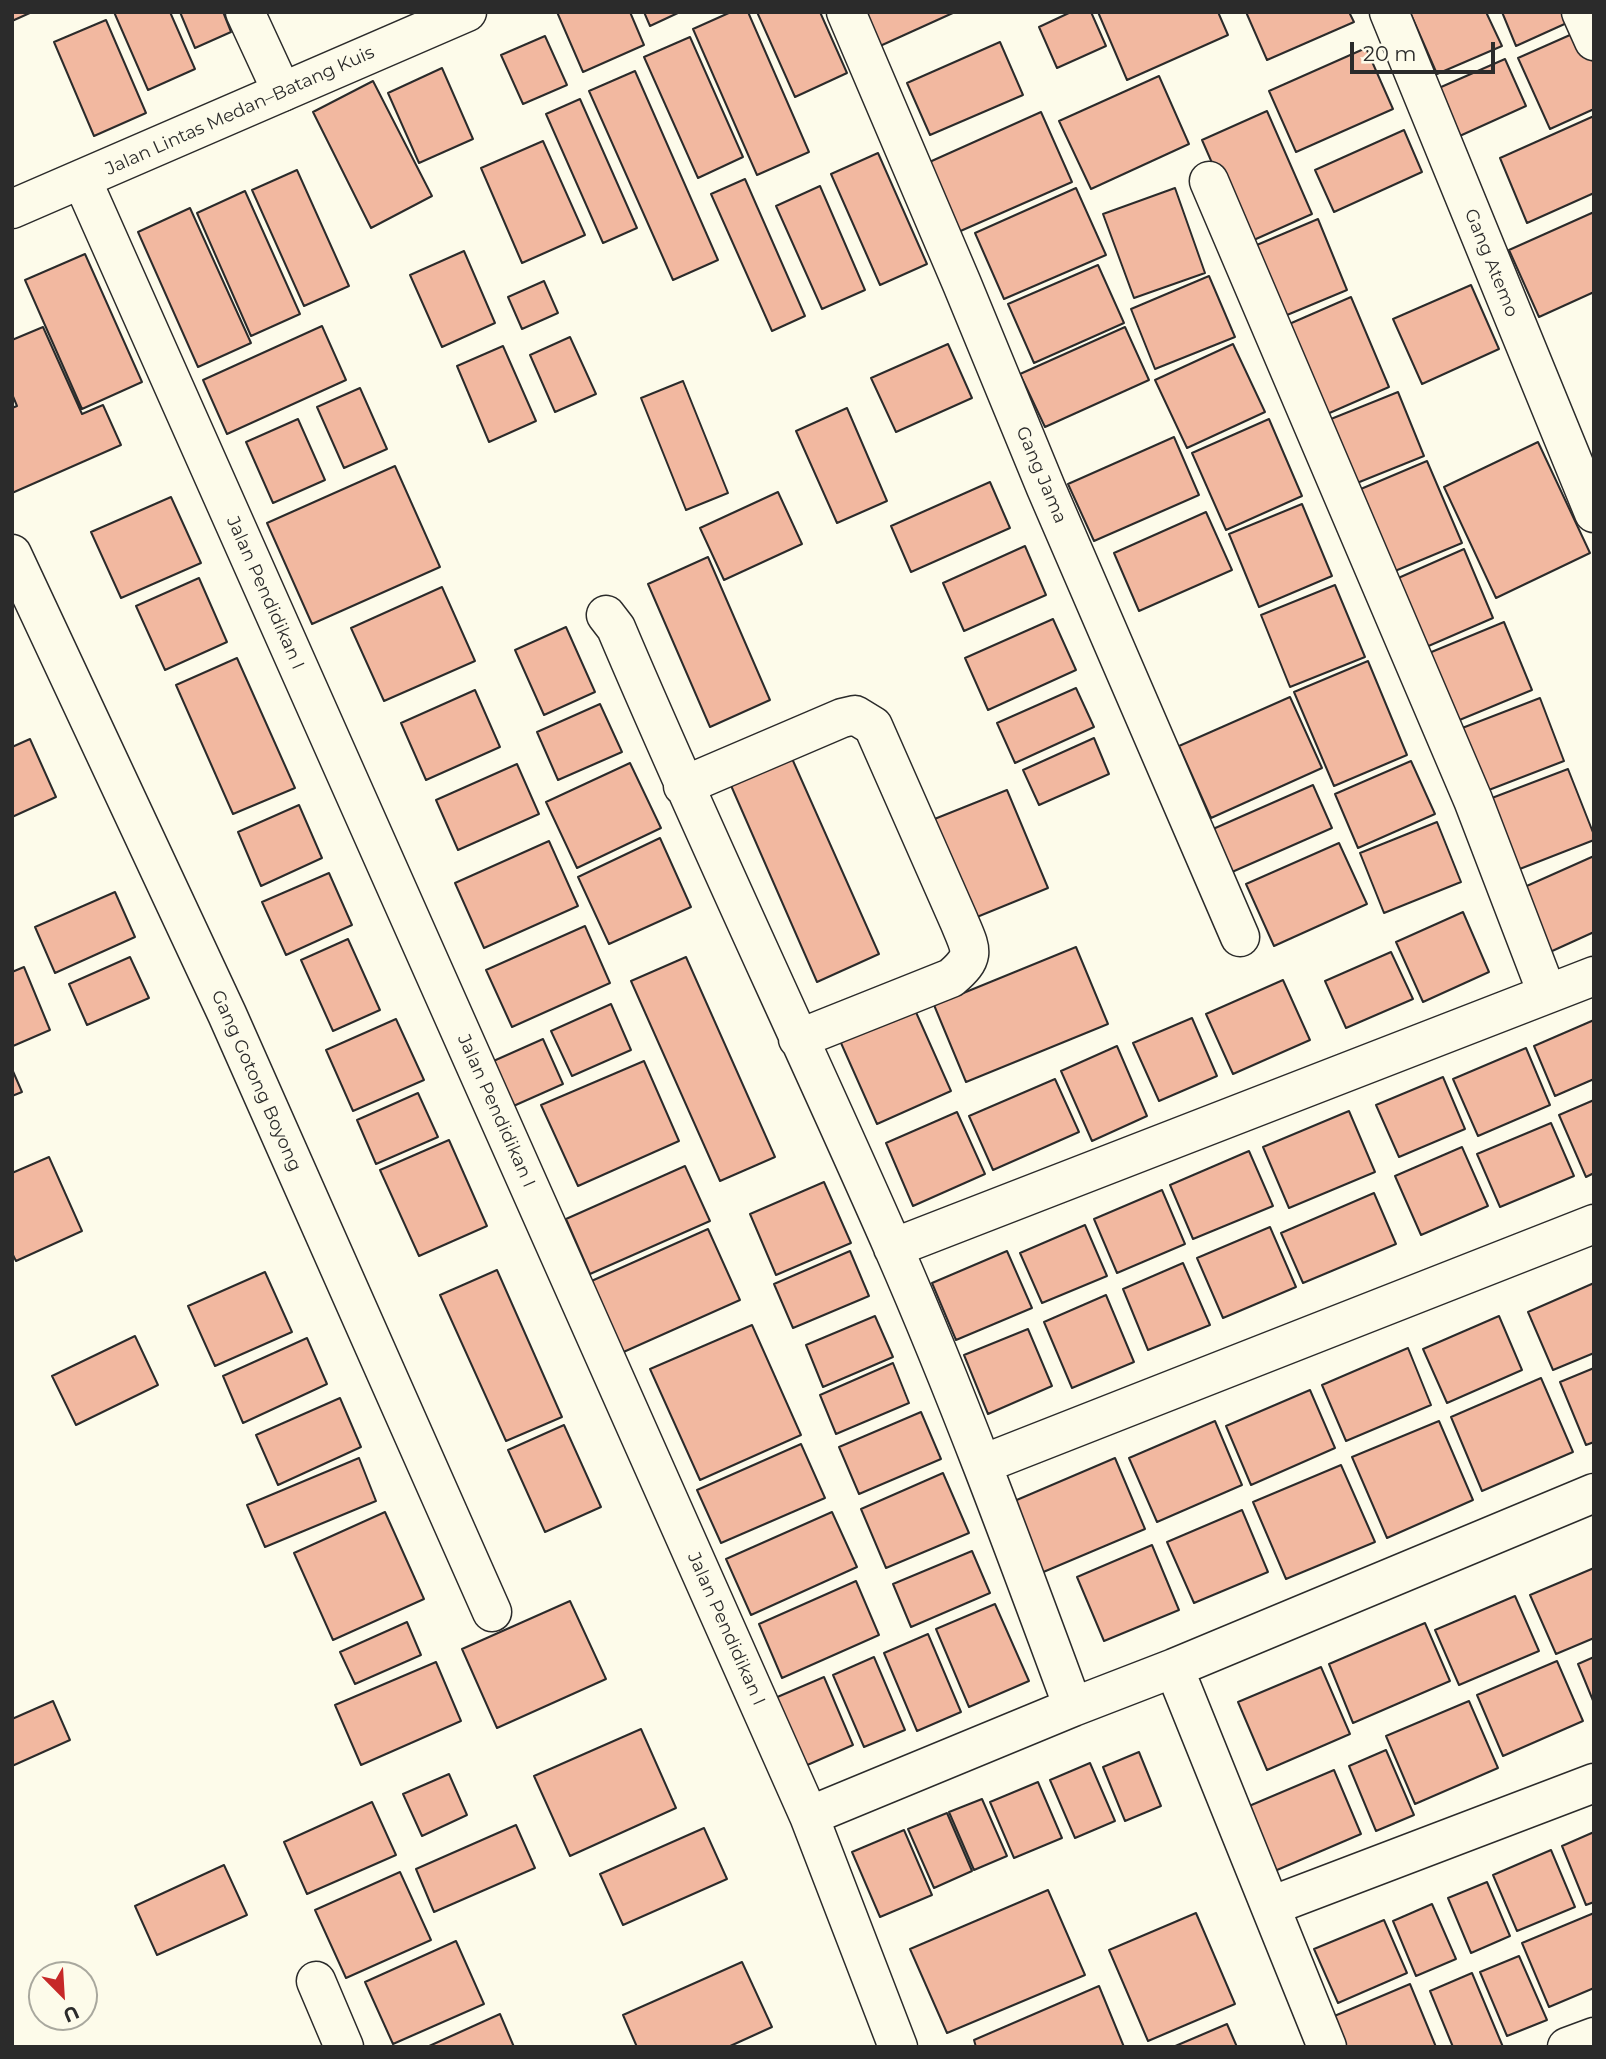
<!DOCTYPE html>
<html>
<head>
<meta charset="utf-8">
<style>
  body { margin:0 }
  #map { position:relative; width:1606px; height:2059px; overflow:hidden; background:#fdfbea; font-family:Montserrat,sans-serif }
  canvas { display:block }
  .frame { position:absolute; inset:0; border:14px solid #2b2b2b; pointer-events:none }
  .north { position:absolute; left:28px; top:1961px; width:70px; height:70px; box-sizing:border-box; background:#fdfbea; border:2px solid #a9a89e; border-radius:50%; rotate:156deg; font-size:19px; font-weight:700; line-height:28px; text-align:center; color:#2b2b2b }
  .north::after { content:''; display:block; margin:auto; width:24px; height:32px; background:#c62828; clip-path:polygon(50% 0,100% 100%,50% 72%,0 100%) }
  .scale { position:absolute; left:1350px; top:42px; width:145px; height:32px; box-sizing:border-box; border:4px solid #2b2b2b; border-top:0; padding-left:9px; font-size:21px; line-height:24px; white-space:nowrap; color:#2b2b2b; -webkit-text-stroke:5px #fdfbea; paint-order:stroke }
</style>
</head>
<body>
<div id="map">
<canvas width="1606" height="2059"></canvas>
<div class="frame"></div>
<div class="north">U</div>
<div class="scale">20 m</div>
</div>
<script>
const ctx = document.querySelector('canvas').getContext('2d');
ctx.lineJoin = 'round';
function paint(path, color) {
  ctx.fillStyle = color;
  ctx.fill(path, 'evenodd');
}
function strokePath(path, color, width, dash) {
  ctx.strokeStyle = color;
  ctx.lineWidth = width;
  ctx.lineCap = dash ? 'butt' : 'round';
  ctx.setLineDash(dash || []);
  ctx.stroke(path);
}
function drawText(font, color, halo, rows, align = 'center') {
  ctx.font = font + ' Montserrat,sans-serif';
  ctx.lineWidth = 5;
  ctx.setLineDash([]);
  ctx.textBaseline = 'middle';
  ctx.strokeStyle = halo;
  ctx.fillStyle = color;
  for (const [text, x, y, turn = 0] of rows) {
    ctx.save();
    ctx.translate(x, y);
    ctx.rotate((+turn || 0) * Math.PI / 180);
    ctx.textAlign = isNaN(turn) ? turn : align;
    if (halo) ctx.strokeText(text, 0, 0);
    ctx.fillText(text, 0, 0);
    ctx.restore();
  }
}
const building = new Path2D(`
  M12 12H32L12 21Z
  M114 12H170L195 69 148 90Z
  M180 12H223L231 32 195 48Z
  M557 12H630L644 45 583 72Z
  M644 12H680L650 26Z
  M731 12H748L809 152 757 175 693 29Z
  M757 12H820L847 73 795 97Z
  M865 12H955L880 46Z
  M1071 12H1091L1106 46 1057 68 1039 27Z
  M1098 12H1218L1228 35 1127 80Z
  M1246 12H1349L1354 22 1267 60Z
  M1410 12H1486L1502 46 1437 74Z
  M1502 12H1565L1569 22 1516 46Z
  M106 20 146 113 94 136 54 42Z
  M1579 31 1594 64V109L1550 129 1518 58Z
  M545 36 567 85 523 104 501 55Z
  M690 37 743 157 698 178 644 57Z
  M1000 42 1023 95 930 135 907 83Z
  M1366 48 1393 109 1296 152 1269 91Z
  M1505 59 1526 106 1453 139 1432 91Z
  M442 68 473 139 419 163 388 93Z
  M635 71 718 260 673 280 589 91Z
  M1159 76 1189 144 1091 189 1059 121Z
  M373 81 432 196 371 228 313 112Z
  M580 99 637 228 603 243 546 114Z
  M1267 111 1312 214 1247 243 1202 140Z
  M1041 112 1072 182 956 233 925 164Z
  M1594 116V193L1527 223 1500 158Z
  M1404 130 1422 172 1334 212 1315 170Z
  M543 141 585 235 522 263 481 168Z
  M878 153 927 264 880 285 831 174Z
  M297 170 349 286 304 306 252 190Z
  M745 179 805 316 772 331 711 194Z
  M820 186 865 290 822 309 776 206Z
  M1076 188 1106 255 1004 299 975 233Z
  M1175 188 1205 273 1134 298 1103 214Z
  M245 191 300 314 251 336 197 213Z
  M190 208 251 343 198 367 138 232Z
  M1594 212V292L1539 317 1509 250Z
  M1318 219 1347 290 1275 320 1245 250Z
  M464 251 495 323 442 347 410 275Z
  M85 254 142 382 82 409 25 280Z
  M1098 265 1124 323 1034 363 1008 304Z
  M1209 276 1235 337 1155 369 1131 309Z
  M544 281 558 313 522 329 508 297Z
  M1471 285 1499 349 1422 384 1393 319Z
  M1351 297 1389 387 1318 418 1280 328Z
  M322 326 346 380 227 434 203 380Z
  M43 327 82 414 103 405 121 445 12 493V408L17 406 12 394V340Z
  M1125 327 1149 380 1045 427 1020 374Z
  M570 337 596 394 555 412 530 355Z
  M948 344 972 398 896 432 871 378Z
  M1233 344 1265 412 1187 448 1155 380Z
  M503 346 536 421 489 442 457 366Z
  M683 381 728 493 686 510 641 398Z
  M360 388 387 449 344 468 317 407Z
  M1398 392 1424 456 1347 487 1321 423Z
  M847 408 887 501 837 523 796 431Z
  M298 419 325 480 273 503 246 442Z
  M1269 419 1302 496 1226 530 1192 453Z
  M1174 437 1199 495 1094 541 1068 484Z
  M1538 442 1590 553 1496 598 1444 487Z
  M1427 461 1462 543 1383 576 1349 494Z
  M395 466 440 567 312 624 267 523Z
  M990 482 1010 528 911 572 891 526Z
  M778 492 802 544 724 580 700 528Z
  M171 497 201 563 121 598 91 532Z
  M1302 504 1332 576 1259 607 1229 534Z
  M1206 512 1232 570 1139 611 1114 553Z
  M1025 546 1046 595 964 631 943 583Z
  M1464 549 1493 618 1417 651 1387 583Z
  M708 557 770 700 710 727 648 584Z
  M199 578 227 642 165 670 136 606Z
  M1335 585 1365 657 1290 687 1261 615Z
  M442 587 475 661 384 701 351 628Z
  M1053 619 1076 670 988 710 965 658Z
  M1504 622 1532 690 1445 726 1417 658Z
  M566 627 595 692 544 715 515 650Z
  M237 658 295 788 233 814 176 685Z
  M1368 661 1407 755 1334 786 1294 692Z
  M1076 688 1094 727 1015 763 997 723Z
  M475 690 500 747 426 780 401 723Z
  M1290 697 1322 768 1211 818 1179 746Z
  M1540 698 1564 761 1481 793 1457 730Z
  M600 704 622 752 558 780 537 732Z
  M1094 738 1109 774 1039 805 1023 770Z
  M30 739 56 797 12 817V747Z
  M790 754 879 954 817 982 729 781Z
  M1411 761 1435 814 1358 848 1335 794Z
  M630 763 661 828 577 868 546 802Z
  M517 764 539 814 458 850 436 800Z
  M1568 769 1594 835V840L1512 872 1484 801Z
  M1313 785 1332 828 1232 872 1213 829Z
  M1007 790 1048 888 972 919 932 820Z
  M299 805 322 858 261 886 238 832Z
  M1437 822 1461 882 1384 913 1360 853Z
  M660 838 691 907 609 944 578 877Z
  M549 841 578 906 484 948 455 883Z
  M1339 843 1367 904 1274 946 1246 884Z
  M1594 856V932L1539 957 1511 893Z
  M329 873 352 925 286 955 262 902Z
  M115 892 135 937 55 973 35 927Z
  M1463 912 1489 972 1423 1002 1396 942Z
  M585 926 610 983 512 1027 486 970Z
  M348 939 380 1010 333 1031 301 960Z
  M1076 947 1108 1024 966 1082 934 1005Z
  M1391 952 1413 999 1346 1028 1325 981Z
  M130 957 149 998 87 1025 69 984Z
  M686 957 775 1157 720 1181 631 981Z
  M24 967 50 1030 13 1046 12 972Z
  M1283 980 1310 1040 1233 1074 1206 1014Z
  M911 1001 951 1091 877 1124 837 1034Z
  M611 1004 631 1050 572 1076 551 1031Z
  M1192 1018 1217 1076 1159 1101 1133 1043Z
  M396 1019 424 1080 353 1111 326 1050Z
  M1594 1020V1079L1555 1096 1534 1046Z
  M543 1039 563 1084 509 1108 489 1063Z
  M1117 1046 1147 1116 1092 1141 1061 1071Z
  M1526 1048 1550 1105 1478 1136 1453 1079Z
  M644 1061 679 1141 578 1186 541 1105Z
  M12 1069 22 1092 12 1096Z
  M1443 1077 1465 1129 1399 1157 1376 1105Z
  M1055 1079 1079 1132 993 1170 969 1116Z
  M418 1093 438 1137 376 1164 357 1120Z
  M1594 1100V1173L1586 1177 1559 1115Z
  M1349 1111 1375 1172 1289 1208 1263 1147Z
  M957 1112 985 1174 913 1206 886 1143Z
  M1551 1123 1574 1176 1500 1207 1477 1154Z
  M449 1140 487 1226 419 1256 380 1170Z
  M1462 1147 1488 1206 1421 1235 1395 1176Z
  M1249 1151 1273 1206 1193 1239 1170 1185Z
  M49 1157 82 1231 16 1261 12 1253V1173Z
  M685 1166 710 1221 590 1274 566 1219Z
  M824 1182 851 1243 776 1275 750 1214Z
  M1162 1190 1185 1244 1117 1273 1094 1219Z
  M1374 1193 1396 1244 1303 1283 1281 1233Z
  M1085 1225 1107 1276 1042 1303 1020 1253Z
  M1270 1227 1296 1287 1223 1318 1197 1258Z
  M708 1229 740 1300 619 1354 587 1283Z
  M850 1251 869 1296 793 1328 774 1284Z
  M1007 1251 1032 1308 956 1340 932 1283Z
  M1183 1263 1210 1325 1148 1350 1123 1289Z
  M497 1270 562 1417 506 1441 440 1295Z
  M265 1272 292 1332 215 1366 188 1306Z
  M1594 1283V1353L1553 1370 1528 1312Z
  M1106 1295 1134 1362 1072 1388 1044 1322Z
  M875 1316 893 1357 823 1387 806 1345Z
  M1499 1316 1522 1370 1447 1403 1423 1349Z
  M752 1325 801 1435 700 1480 650 1369Z
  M1028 1329 1052 1386 988 1414 964 1355Z
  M135 1336 158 1385 76 1425 52 1376Z
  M307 1338 327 1384 243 1423 223 1376Z
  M1408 1348 1431 1405 1346 1441 1322 1385Z
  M893 1363 909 1403 836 1434 820 1395Z
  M1594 1368V1442L1586 1445 1560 1382Z
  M1541 1378 1573 1452 1482 1491 1451 1417Z
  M1310 1390 1335 1448 1251 1485 1226 1426Z
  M340 1398 361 1447 278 1485 256 1435Z
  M921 1412 941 1459 859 1494 839 1447Z
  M1215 1421 1242 1485 1157 1522 1129 1458Z
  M1439 1421 1473 1500 1387 1538 1352 1457Z
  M564 1425 601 1507 545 1532 508 1450Z
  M801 1444 825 1498 721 1543 697 1490Z
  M359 1458 376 1501 265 1547 247 1505Z
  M1115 1458 1145 1529 1041 1573 1012 1502Z
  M1341 1465 1375 1542 1286 1579 1253 1502Z
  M943 1473 969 1533 886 1568 861 1509Z
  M1242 1510 1268 1572 1194 1603 1167 1542Z
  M385 1512 424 1599 333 1640 294 1553Z
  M832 1512 857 1567 751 1615 726 1559Z
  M1152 1545 1179 1610 1104 1641 1077 1577Z
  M972 1551 990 1593 911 1627 893 1584Z
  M1594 1568V1638L1556 1654 1530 1595Z
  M856 1581 879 1635 782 1678 759 1624Z
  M1515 1596 1539 1651 1459 1685 1435 1630Z
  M570 1601 606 1679 497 1728 462 1649Z
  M995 1604 1029 1681 969 1707 936 1629Z
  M407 1622 421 1655 355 1684 340 1652Z
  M1425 1623 1450 1681 1353 1723 1329 1664Z
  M928 1634 961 1712 917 1731 884 1653Z
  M874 1657 905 1730 864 1747 833 1675Z
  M1594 1657V1703L1578 1664Z
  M1557 1661 1583 1721 1503 1756 1477 1695Z
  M436 1662 461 1721 361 1765 335 1705Z
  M1321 1667 1350 1734 1267 1770 1238 1702Z
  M824 1677 853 1745 805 1766 775 1698Z
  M53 1701 70 1740 12 1766V1719Z
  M1469 1701 1498 1768 1415 1804 1386 1736Z
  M641 1729 676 1808 570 1856 534 1776Z
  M1386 1750 1414 1815 1376 1831 1349 1766Z
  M1139 1752 1161 1806 1125 1821 1103 1767Z
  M1090 1763 1115 1821 1075 1838 1050 1780Z
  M1334 1770 1361 1834 1270 1873 1242 1809Z
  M449 1774 467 1815 422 1836 403 1794Z
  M1038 1782 1062 1838 1014 1858 990 1802Z
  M982 1799 1007 1856 974 1870 949 1812Z
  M372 1802 396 1855 307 1894 284 1842Z
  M947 1813 972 1871 934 1888 908 1829Z
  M516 1825 535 1868 434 1912 416 1869Z
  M704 1828 727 1879 623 1925 600 1874Z
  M904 1830 932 1895 880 1917 852 1852Z
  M1594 1832V1902L1586 1905 1562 1846Z
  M1551 1850 1575 1907 1517 1931 1493 1875Z
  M224 1865 247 1915 157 1955 135 1906Z
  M400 1872 431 1940 346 1978 315 1910Z
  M1487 1882 1510 1936 1471 1953 1448 1898Z
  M1048 1890 1085 1975 947 2033 910 1949Z
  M1432 1904 1456 1959 1416 1976 1393 1921Z
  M1196 1913 1235 2004 1148 2041 1109 1950Z
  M1594 1913V1988L1549 2007 1522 1943Z
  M1384 1920 1407 1973 1338 2003 1314 1949Z
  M456 1941 484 2004 393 2044 365 1982Z
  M1519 1956 1547 2020 1507 2036 1480 1972Z
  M742 1962 772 2027 728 2047H637L623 2015Z
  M1472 1973 1503 2047H1453L1430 1991Z
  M1410 1984 1436 2047H1345L1332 2017Z
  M1099 1986 1124 2047H976L974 2040Z
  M500 2014 514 2047H427Z
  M1227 2024 1237 2047H1173Z`);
paint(building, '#f2b8a0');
strokePath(building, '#2b2b2b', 2);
const street = new Path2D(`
  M245 12 282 92
  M846 12 962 284 1046 488 1240 937
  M1389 12 1594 513
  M1581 12 1594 41
  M82 180 809 1816 898 2047
  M1209 181 1473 800 1547 993
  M12 554 227 1014 492 1612
  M606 615 616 628C704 836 802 1040 893 1247 959 1398 1016 1553 1073 1707
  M683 786 842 718 855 715 873 726 959 921C971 950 977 956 951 978L798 1039
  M893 1248 1594 976
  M983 1464 1594 1224
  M1174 1668 1327 2047
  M809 1816 1073 1707 1174 1668 1594 1493
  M1271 1906 1594 1783
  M316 1981 344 2047
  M1567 2047 1594 2037`);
const highway = new Path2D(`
  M12 209 467 12`);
strokePath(street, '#2b2b2b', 41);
strokePath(highway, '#2b2b2b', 41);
strokePath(street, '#fdfbea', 38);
strokePath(highway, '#fdfbea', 38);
drawText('18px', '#2b2b2b', '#fdfbea', [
  ["Jalan Lintas Medan–Batang Kuis",240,111,-24],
  ["Gang Atemo",1491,263,68],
  ["Gang Jama",1041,475,67],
  ["Jalan Pendidikan I",265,593,66],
  ["Gang Gotong Boyong",256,1081,66],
  ["Jalan Pendidikan I",496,1111,66],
  ["Jalan Pendidikan I",726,1629,66]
]);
</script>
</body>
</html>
